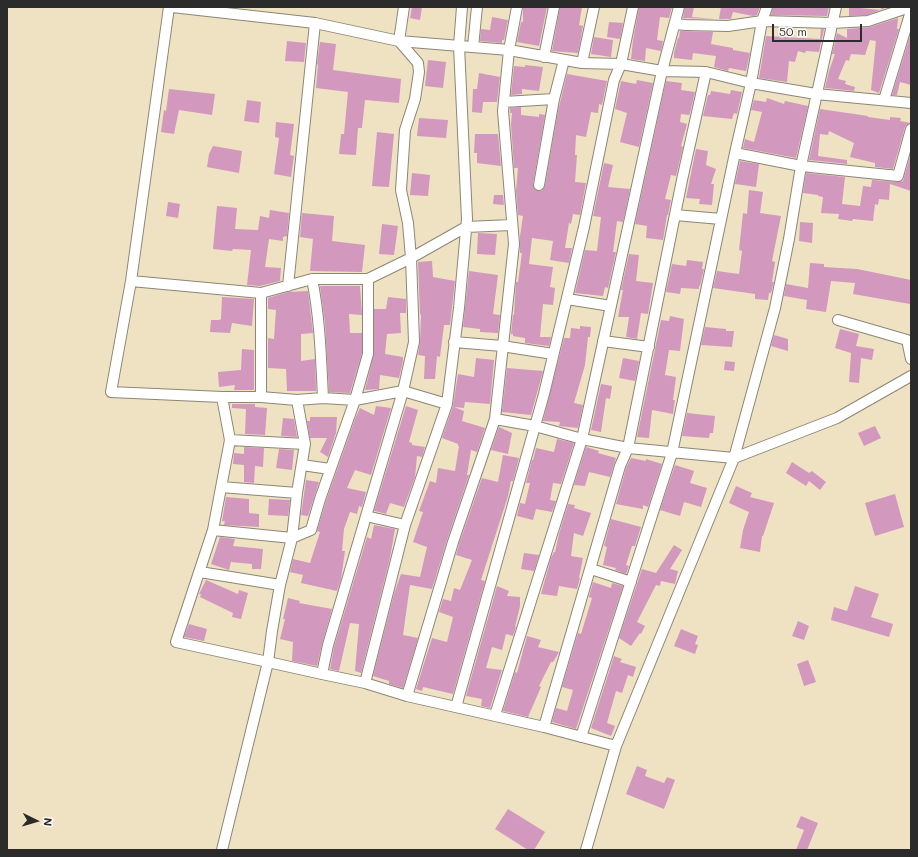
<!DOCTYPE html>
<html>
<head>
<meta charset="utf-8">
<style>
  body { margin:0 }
  #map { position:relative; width:918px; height:857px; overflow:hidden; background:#eee2c2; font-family:Mali,sans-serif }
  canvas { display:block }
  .frame { position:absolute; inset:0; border:8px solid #2b2b2b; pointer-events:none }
  .north { position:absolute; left:16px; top:801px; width:40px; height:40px; -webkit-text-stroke:3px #fdfcf7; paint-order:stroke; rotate:95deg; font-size:11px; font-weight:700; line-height:16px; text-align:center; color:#2b2b2b }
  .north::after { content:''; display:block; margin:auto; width:14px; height:18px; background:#2b2b2b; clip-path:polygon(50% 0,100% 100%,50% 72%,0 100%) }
  .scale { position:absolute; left:772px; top:24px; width:90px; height:18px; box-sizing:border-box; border:2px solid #2b2b2b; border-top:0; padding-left:5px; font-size:12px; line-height:14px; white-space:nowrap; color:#2b2b2b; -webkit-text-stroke:3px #fdfcf7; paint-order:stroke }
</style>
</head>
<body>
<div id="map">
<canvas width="918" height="857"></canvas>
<div class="frame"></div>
<div class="north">N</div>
<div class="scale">50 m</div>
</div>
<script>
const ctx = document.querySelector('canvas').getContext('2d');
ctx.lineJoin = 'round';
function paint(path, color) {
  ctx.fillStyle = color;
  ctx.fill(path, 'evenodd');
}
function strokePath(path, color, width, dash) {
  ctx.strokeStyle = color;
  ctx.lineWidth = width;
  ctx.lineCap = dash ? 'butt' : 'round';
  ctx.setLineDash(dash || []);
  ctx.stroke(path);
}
paint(new Path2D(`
  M412 7H422L420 20 410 18Z
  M523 7H547L539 46 517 42 521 22H523Z
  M560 7H582L579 25 583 26 578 53 552 51Z
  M639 7H672L669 18 660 17 657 40 663 41 661 51 646 48 645 61 631 59 633 40Z
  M685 7H694L692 17 714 19 683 18Z
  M721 7H760L757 15 753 16 733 12 731 19H719Z
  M773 7H829L827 16 771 15Z
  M849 7 881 10V8H885L867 15 849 16Z
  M492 17 508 20 504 40H502V43L480 41 481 29 490 30Z
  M898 18 897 29H899L879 93 871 90 876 41 870 40 865 55 851 54 849 61 846 60 838 79 846 81 845 84 855 87 854 91 825 88 829 71 835 54H832L837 33 847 38V29L870 27Z
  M609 22 623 23 620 39 607 37Z
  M820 29H824L819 52 806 51 805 53 798 51 795 62 789 61 787 82 759 78 766 36 820 39 821 29Z
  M680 31 713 32 711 44 733 48V50L750 53 746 71 729 68 728 71 714 67 716 56 693 53 692 60 674 58V53L678 38H679Z
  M910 36 911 85 900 82 897 95H892Z
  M594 37 613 40 611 57 591 54Z
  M287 41 306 43 304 62 285 61Z
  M320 42 336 44 333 70 401 79 399 103 365 100 362 128H358L356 155 339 154 341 134H344L348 92 316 88 318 65 317 64Z
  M428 60 446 62 443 88 425 86Z
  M525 65 543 67 539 91 522 89V94L511 95 514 66 525 67Z
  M479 73 500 77 497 102H483L482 113 472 112 473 89H477Z
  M567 74 607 81 602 105 599 104 598 113 591 112 586 137 576 135 575 155H577L575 182 586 183 580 215 573 214 571 224 569 223 565 248H572L569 263 550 260 553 241 532 238 529 264 553 267 550 287 555 288 553 305 543 304 540 337H551L549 346 525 343V338L513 336V334H511L513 315H514L516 282H518L522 253H520V236L523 216 518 215 516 191 518 168H514L511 124 512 113H510V108L521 107V115L539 117V114L545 115 533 184 535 190 542 191 545 186 558 111Z
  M637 80 653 83 639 147 620 142 627 113 615 109 621 81 636 84Z
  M666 81 682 83 681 90 695 92 690 113 689 115 681 114 680 122 687 124 681 146 683 147 676 176 671 175 665 199 671 200 668 215H667L663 240 646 238 647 226 635 224Z
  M169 89 215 94 212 115 179 110 174 134 161 132 164 110 166 111Z
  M731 90 742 92 737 114 734 113 732 119 703 116 708 95H710L711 91 730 94Z
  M767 98 784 104 785 101 808 106 796 158 743 148 745 139 754 142 762 112 751 110 754 100 766 102Z
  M247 100 261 102 259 123 244 121Z
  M820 109 868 116V117L890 120V117L901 118 900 121 911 123 907 124 905 127 893 169 875 167V163L850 157 854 143 829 131 828 135 820 134 818 156 847 160V164L809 160Z
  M419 118 448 120 446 138 417 136Z
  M276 122 294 124 290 155 294 156 291 177 274 174 279 138 275 137Z
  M377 132 394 134 389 187 372 186Z
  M475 134H498L501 166 477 163V153H474Z
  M213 146 242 151 239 173 207 167 209 154Z
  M696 149 708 151 706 165 716 169 711 184H714L712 205 699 204 700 199 686 198Z
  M911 153V191L890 184 889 200 879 199 878 205 875 204 873 221 853 219 852 221 838 219 839 214 821 213 823 197 818 196V195L803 193 806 173 845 177 842 204 860 206 863 186 871 187 872 180 897 182 903 181Z
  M740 161 759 164 756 187 735 184Z
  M604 163 613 165 608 187 630 189 623 222 617 221 613 252H616L608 288 605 287 603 296 575 293 585 250 597 251 601 217 593 216Z
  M412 173 430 175 428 196 410 195Z
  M749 190 763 192 760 213 781 216 772 261 775 262 772 282H774L771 293H769L768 300 755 299V294L713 288 717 271 739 274 742 251 739 250 743 213 747 214Z
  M494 195H503L504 205 493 204Z
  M168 202 180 204 178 218 166 216Z
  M217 206 237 208 235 229 258 230 260 216 269 218 270 210 289 213 287 236 283 237V241L269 239 265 267 281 268 280 281 260 286 247 285 251 250 233 249 232 251 213 249Z
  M302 213 334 216 332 241 365 245 362 272 310 271 313 239 300 237Z
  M800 222 813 223 812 243 799 241Z
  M382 224 398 226 394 255 379 254Z
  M478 233 497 234 495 255 477 254Z
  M629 254 639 255 636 281 653 283 648 314 641 313 637 339 626 337 629 317H618L623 290H621Z
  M687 260 703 262 702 269H704L700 286H699V289L681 288 680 294 666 292 672 264 686 266Z
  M432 261 433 277 455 281 450 325H444L440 357 437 356 435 379H424L425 356 418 355 420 342 421 315 420 314 418 262Z
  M810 263 824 264V267L857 269 911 280 910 304 853 294 855 283 831 281 826 312 806 309 807 300 784 296 786 284 808 288Z
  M469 271 498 275 493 314 500 315 498 333 480 332V329L463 327Z
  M320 286H360L362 315 349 314 350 333H362V353L350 393 329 392 325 323Z
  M308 291 313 333 301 334V361L315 359 316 391H287L286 369 268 368V338L274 339 276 310 268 309V298L288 292Z
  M222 297 254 299 252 326 232 323 230 333 210 332 211 320H219L221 319Z
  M388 297 406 299V313H400L401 333 387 334 385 354 403 357V361L399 378 380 375 379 389 365 390 374 354V309H386Z
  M670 316 684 319 680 351 669 350 665 375 676 377 673 400H675L673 414 652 410 649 438 637 437 661 320 669 321Z
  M580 326 591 327 590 337H588L585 365 574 403 583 405 578 428 559 426 560 422 543 421 564 338H570L571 328 580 329Z
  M705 327 726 329V331H734L732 347 701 345Z
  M840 329 859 334 856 346 874 349 872 360 861 358 859 383 849 382 851 353 835 348Z
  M774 335 788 339V351L771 346Z
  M242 349 254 350V390H234L235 385 219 387 218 372 241 370Z
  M476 358 494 360 490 404 465 402 464 408 454 407 464 411 462 421 485 428 477 452 471 450 467 475H469L447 540 432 589 410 585 403 635 418 638 403 688 389 684V681L373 676 394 594 401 574 420 577 427 547 413 542 423 512 419 511 430 481 436 483 438 468 455 471 459 446H458V444L442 438 453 406 458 374 474 377Z
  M623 358 639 361 635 381 619 378Z
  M725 361 735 362 734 371 724 370Z
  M507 368 543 371 531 415 502 412Z
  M601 384 612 386 610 399 606 398 601 432 591 430Z
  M232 404H255V407L267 408 265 435 245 434 246 409 232 408Z
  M376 406 391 408 371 475 355 470 347 488 366 492 362 507 359 506 357 514 350 512 344 529 342 551H345L341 579 337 591 301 583 303 575 290 572 293 559 310 563 320 532 317 531 326 501 355 419 360 408 374 415Z
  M406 406 418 410 409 442 412 443V445L425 447 422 457 417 456 415 477 404 507 390 503 386 514 375 511H374Z
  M687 413 715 416 713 433H710L709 438 682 436Z
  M310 417H337L336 433 328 457 320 452 327 438H310L307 421H310Z
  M283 418 294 419 297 437 281 436Z
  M875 426 881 438 864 446 858 433Z
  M499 427 512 433 508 454 491 450Z
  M557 439 574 443 561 484 553 483 550 500 556 501 552 512 536 509 533 520 517 516 520 503 525 504 530 483H526L532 460H533L536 448 554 452Z
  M244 447 264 448 263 467 255 466 254 483 244 482V465L233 464 234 453 244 454Z
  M586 447 599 451 598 453 616 458 610 477 589 472 585 486 574 485Z
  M279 449 294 450 292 470 276 468Z
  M503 455 519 458 513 481H511L508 496 481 580 485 581 453 694 423 687 422 691 416 689 432 638 447 642 453 617 439 612 443 599 451 601 454 588 460 590 472 560 456 555 459 544 482 478 498 482Z
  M631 458 646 461V459L662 464 648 507 643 505V509L616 504 626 468Z
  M792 462 809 473 812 471 826 482 820 490 809 481 806 486 786 473Z
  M675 465 694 471 690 483 707 488 701 507 684 502 680 516 660 510Z
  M306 480 319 482 308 516 301 515Z
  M736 486 752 493 750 497 774 503 763 536H762L760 552 740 548 743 530 749 512 729 503Z
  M895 494 904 527 875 536 865 503Z
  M226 497 249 499V513L259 514V527L224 525 225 521H222Z
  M269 499 290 500 288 516 268 515Z
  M568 504 575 505 574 508 591 513 583 536 574 533 571 556 583 558 579 578H580L577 589 559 586 557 596 541 594 551 558 554 552H555L559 534Z
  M611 519 641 527 635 546H632L626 565 629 566 626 574 615 570 616 568 603 565 607 547 604 546Z
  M374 525 395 529 390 558 361 673 355 671 359 624 350 623 339 671 330 669 334 647 367 537 371 539Z
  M220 537 235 539 233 546 263 549 261 569H252V564L231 562 229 570 211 564Z
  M674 545 682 550 670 569 678 571 675 584 661 581 660 586 656 585 637 622 645 626 641 634 640 633 631 646 619 638 642 569 656 573Z
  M524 553 539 555 534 571 521 569Z
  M206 580 238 594 239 590 248 593 241 619 232 617 233 613 200 597 201 594H199Z
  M593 582 611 588 612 583 623 586 576 729 552 722 556 708 567 711 573 690 562 687 578 633 581 634 592 598 589 597Z
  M497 586 509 591 507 596 520 597V606L515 627H516L513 636 506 634 502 650 492 647 486 668 502 670 490 708 481 706 482 699 466 696Z
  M855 586 879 594 871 617 893 624 889 637 831 620 834 607 847 611Z
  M288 598 300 601 299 603 332 609 322 644 317 666 292 661 293 642 280 639 285 619H283Z
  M798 621 809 626 804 640 792 636Z
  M189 624 207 629 204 641 184 637Z
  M681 629 698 636 695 644 698 645 695 654 674 646Z
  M527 636 541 640 538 647 559 652 553 662H551L539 686 541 687 528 717 503 711 515 672 517 673Z
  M614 656 622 659 620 662 636 667 633 677 628 675 622 693 616 691 607 723 615 726 611 736 591 728Z
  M808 660 816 682 804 686 797 664Z
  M637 766 647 770 645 776 664 783 667 777 675 780 664 809 626 794Z
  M508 809 545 832 534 850H528L495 829Z
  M801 816 818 823 807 850H796L804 830 796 827Z`), '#d398be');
const street = new Path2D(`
  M169 7 131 281 111 392 222 397H261
  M172 7 315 23 399 41 509 50 582 63 621 64 662 71 706 72 751 83 816 94 911 103
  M675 24 686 25 728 26 762 21 832 23 868 21 910 7
  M473 47 477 7
  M544 57 554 7
  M582 63 594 7
  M884 100 911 11
  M504 102 554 99
  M735 153 801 166 898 176 911 129
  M539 185 554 99 564 60
  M675 215 721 219
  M312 279H368L411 258 466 227 512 225
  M131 281 261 293
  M288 286 315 23
  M567 299 611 306
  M838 320 907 340 911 359
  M603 341 649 347
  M454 342 502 346 553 354
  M222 397 230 440 213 530 176 642 268 662 222 850
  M297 400 261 397V293L312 279C320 318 321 358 323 398
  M447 404 403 391 355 400 323 398 297 400 305 444 297 493 292 538 280 585 272 631 268 662 322 674 365 683 407 696 544 727 616 746 734 458 775 308 789 239 801 166 836 7
  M495 419 535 426 582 439 628 448 734 458 837 418 911 376
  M230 440 305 444
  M302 465 330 469
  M221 487 297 493
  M366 516 405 525
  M213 530 292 538 311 530 320 499 355 400 368 354V279
  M591 569 631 582
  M200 572 280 585
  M322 674 328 645 403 391 414 342 411 258 408 223 401 190 405 130 415 99 419 72 418 63 399 41 404 7
  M365 683 405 525 447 404 459 308 467 219 459 46 462 7
  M407 696 453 542 495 419 514 244 503 111 509 50 517 7
  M456 707 544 394 584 227 614 80 621 64 633 7
  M495 715 582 439 662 71 679 7
  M544 727 620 466 628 448 682 180 706 72
  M581 737 672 453 735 153 751 83 762 21 767 7
  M586 850 616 746`);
strokePath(street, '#8c8676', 12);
strokePath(street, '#fff', 10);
</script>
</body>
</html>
